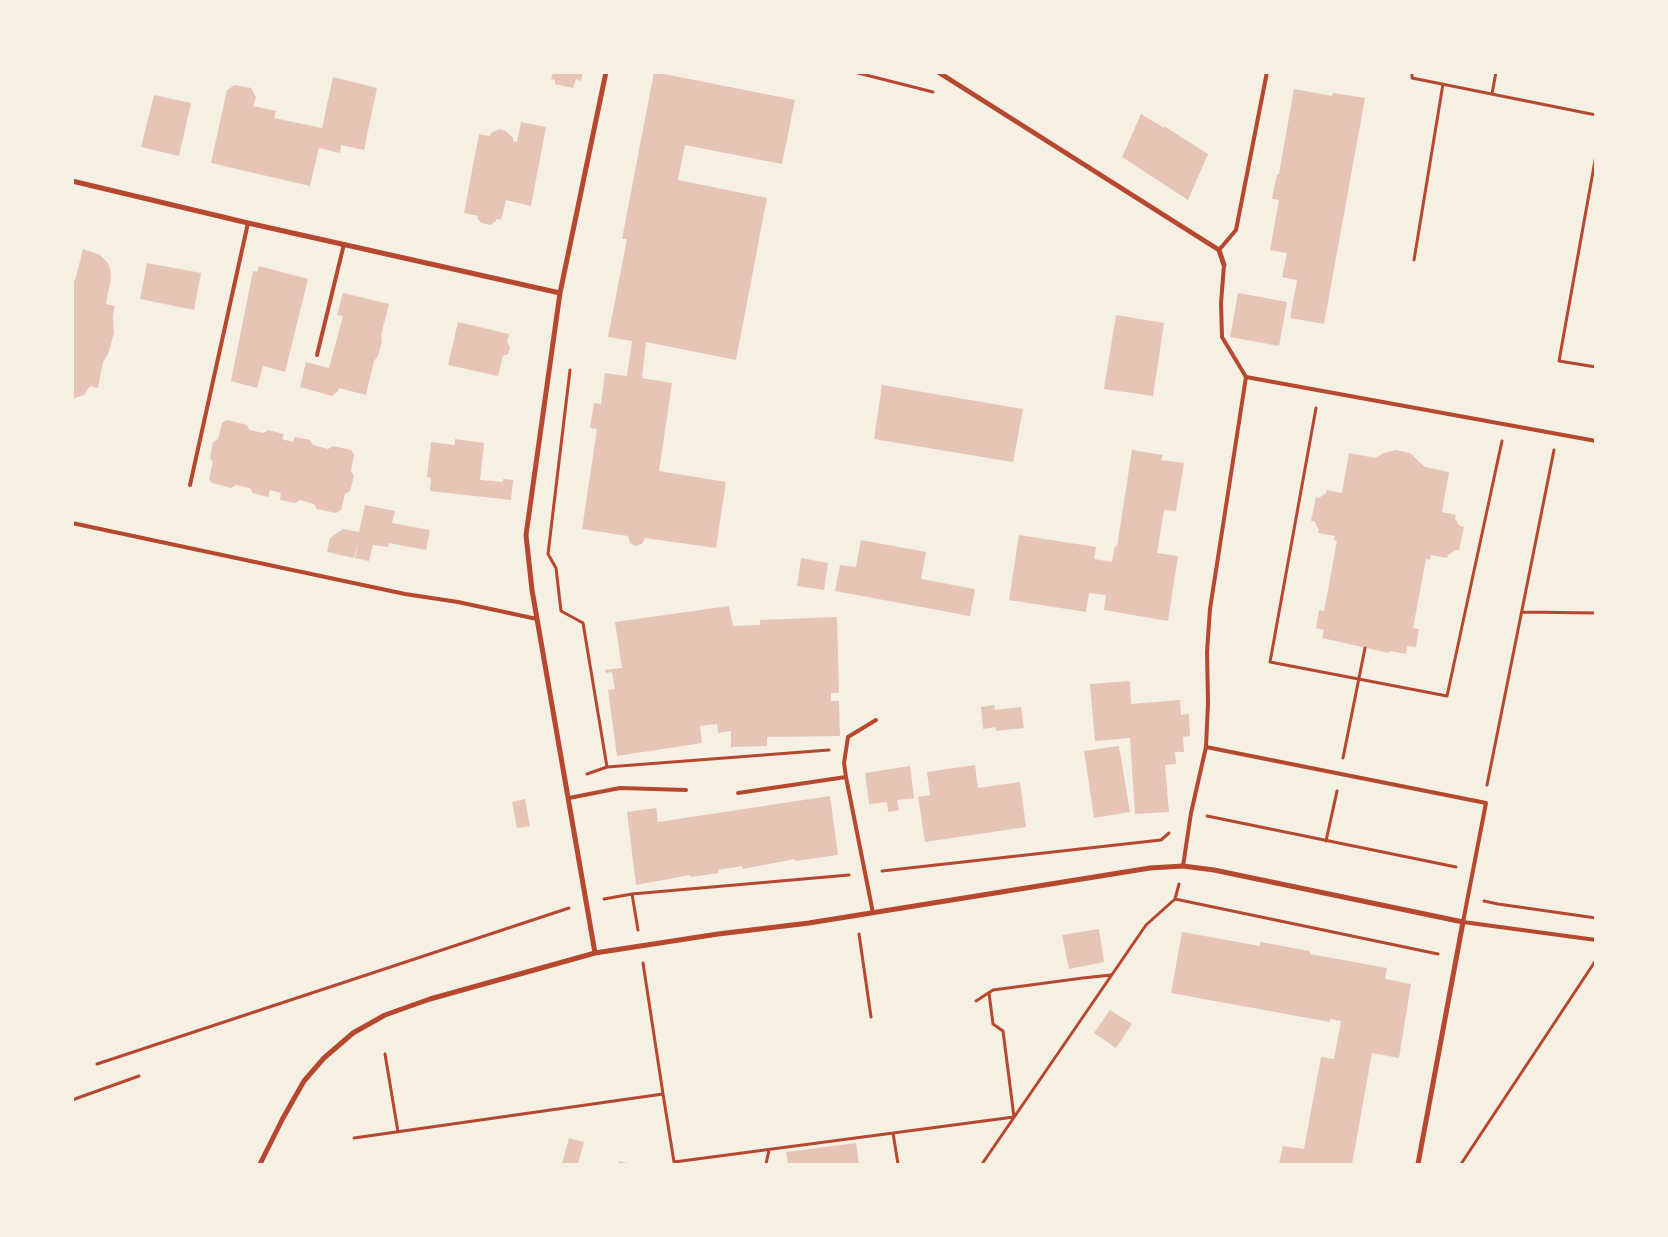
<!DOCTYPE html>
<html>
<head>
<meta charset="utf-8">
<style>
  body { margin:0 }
  #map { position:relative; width:1668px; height:1237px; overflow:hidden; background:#f6efe4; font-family:"Fira Sans",sans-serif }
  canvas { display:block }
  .frame { position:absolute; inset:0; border:74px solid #f6efe4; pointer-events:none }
</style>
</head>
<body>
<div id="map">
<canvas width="1668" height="1237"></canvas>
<div class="frame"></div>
</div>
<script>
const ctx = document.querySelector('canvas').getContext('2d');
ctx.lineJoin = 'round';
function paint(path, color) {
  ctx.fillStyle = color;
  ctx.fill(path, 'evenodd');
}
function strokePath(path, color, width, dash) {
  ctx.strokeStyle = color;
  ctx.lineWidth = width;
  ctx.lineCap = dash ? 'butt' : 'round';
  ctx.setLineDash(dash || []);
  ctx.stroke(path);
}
paint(new Path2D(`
  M553 72H583L581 81 576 79 573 88 555 84V80L551 79Z
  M654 72 795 100 782 164 685 145 678 180 767 198 736 360 646 342 642 378 672 383 659 471 726 482 716 548 645 538 642 544 635 546 630 543 628 536 582 529 597 429 590 428 594 403 601 404 605 373 627 376 632 341 608 337 627 239H622Z
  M333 77 377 88 364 150 341 145 340 153 319 148 310 186 211 163 227 90 235 85 251 88 256 97 253 106 276 111 274 118 322 128Z
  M1294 89 1332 96 1333 93 1365 98 1324 324 1290 318 1297 280 1282 277 1287 253 1270 250 1279 200 1272 199 1277 174H1279Z
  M154 95 191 103 179 156 141 147Z
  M1141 114 1164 128V126L1208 154 1188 200 1122 157Z
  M521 122 546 127 531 206 506 200 501 220 496 219V221L491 225 481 223 477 218 478 216 464 213 479 134 490 136 491 133 500 129 506 131 513 138V141L517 142Z
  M83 249 100 255 108 263 110 269 111 278 106 304 115 306 113 316 114 333 108 354 103 362 98 388 90 386 84 395 72 399V280L75 281Z
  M147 263 201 273 194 310 140 299Z
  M259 266 308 279 285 372 263 366 257 388 231 381 253 271 257 272Z
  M343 293 389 304 381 335 382 342 378 356 374 361 366 395 339 388 338 391 332 396 300 387 306 362 329 368 343 316 337 315Z
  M1238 293 1287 302 1279 346 1230 337Z
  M1116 315 1164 323 1153 396 1104 389Z
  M458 322 509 334 507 342 510 347 508 354 503 356 498 376 448 365Z
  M882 385 1023 409 1013 462 874 439Z
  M227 420 247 425 249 430 264 433 268 430 284 434 282 439 293 442 295 437 310 440 313 445 328 449 333 446 351 450 354 455 351 471 354 476 350 491 345 494 341 510 336 513 317 509 314 504 300 500 295 503 280 500 281 493 270 490 268 497 253 493 250 488 236 485 231 488 212 483 209 479 213 462 210 458 213 442 218 439 222 423Z
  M455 439 484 443 480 480 503 482V479L513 480 511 500 430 491 431 478 427 477 431 442 455 445Z
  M1132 450 1163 455 1161 460 1184 463 1176 511 1164 510 1157 553 1178 556 1168 621 1104 610 1106 595 1089 593 1086 612 1009 600 1019 535 1096 547 1094 559 1112 562 1115 546 1117 547Z
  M1396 450 1410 453 1425 467 1449 472 1442 512 1456 515 1455 519 1460 526 1464 527 1459 550H1456L1448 555 1447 558 1431 555 1430 560 1426 559 1413 628 1419 629 1416 647 1407 646 1406 654 1389 651V653L1322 638 1324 630 1316 628 1319 610 1324 611 1337 541 1334 540 1335 536 1318 533 1319 530 1314 521H1311L1316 497 1319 498 1326 493 1327 490 1342 493 1349 453 1375 458 1384 453Z
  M365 505 395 511 392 523 430 530 426 550 389 543 388 547 373 545 369 561 355 558 358 541 354 558 327 552 330 538 343 529 359 532Z
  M861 540 926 552 921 579 975 589 970 616 835 591 840 565 856 567Z
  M801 558 828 563 824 590 797 586Z
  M729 606 733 626 760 625V620L837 617 839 693H831V701H839L840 736 767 737V746L731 747V731L718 733 717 724 700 726 702 743 617 756 608 690 615 689 612 672 606 673 605 670 622 668 615 622Z
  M1130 681 1131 704 1180 700 1181 715 1189 714 1190 736 1183 737 1184 752H1175L1176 764 1165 765 1169 812 1135 814 1130 738 1095 741 1090 684Z
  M994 705 995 710 1021 707 1024 728 996 731V727L983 729 981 707Z
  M1119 746 1130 812 1094 818 1084 751Z
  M975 765 978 788 1020 782 1026 827 925 842 918 797 930 795 927 772Z
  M910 766 914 798 897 800 899 810 888 812 887 802 869 804 865 773Z
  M830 796 838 855 795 861V859L743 869 742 866 718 870 719 873 690 877V875L636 885 627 812 656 808 658 822Z
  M525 799 530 826 517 828 512 802Z
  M1099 929 1104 962 1069 969 1062 935Z
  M1182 932 1260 946V942L1310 951V954L1387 968 1385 979 1411 984 1399 1058 1372 1053 1352 1164H1279L1283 1146 1304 1149 1321 1057 1334 1059 1341 1021 1330 1019V1022L1171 993Z
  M1110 1010 1132 1024 1116 1048 1094 1033Z
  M569 1138 584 1142 578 1164H562Z
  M856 1143 859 1164H788L786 1152Z
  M619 1161 631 1164H618Z`), '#e6c5b7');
strokePath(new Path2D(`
  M854 72 933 92
  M1412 72V78L1596 115
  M1492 94 1496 72
  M1596 155 1559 361 1596 367
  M1414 260 1443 84
  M570 370 548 554 556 568 561 611 583 623 607 767
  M1316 408 1270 662 1447 696 1502 441
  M1522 612 1596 613
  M1343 758 1365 648
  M587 774 607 767 829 750
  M1487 785 1554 450
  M1207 816 1456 867
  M1326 841 1337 791
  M882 871 1161 840 1169 833
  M632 894 638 930
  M604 899 632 894 849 875
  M1175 899 1438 954
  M1484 901 1498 904 1596 918
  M859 934 871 1017
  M643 963 663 1094
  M976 1001 993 990 1083 978 1111 975
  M385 1054 398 1132
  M97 1064 569 908
  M72 1100 139 1076
  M893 1133 898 1164
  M354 1138 663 1094 674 1162 1014 1117 1003 1031 993 1024 989 993
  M766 1164 769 1150
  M982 1164 1146 925 1175 899 1179 884
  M1461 1164 1596 960`), '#b5482f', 3);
strokePath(new Path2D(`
  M1219 250 1236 230 1267 72
  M317 355 344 244
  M1246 377 1596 441
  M190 485 248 223
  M72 523 405 594 458 602 537 619
  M1206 747 1486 803 1463 922 1596 940
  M846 777 844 763 848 737 876 720
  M738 793 846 777 873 913
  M569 798 620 788 686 790
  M1183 866 1191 813 1206 747 1208 703 1207 652 1210 609 1246 377 1222 337 1221 303 1224 265`), '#b5482f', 4);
strokePath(new Path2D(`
  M938 72 1219 250 1224 265
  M72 181 248 223 560 293
  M595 953 532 590 526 535 560 293 606 72
  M260 1164 283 1118 304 1081 324 1058 353 1033 385 1015 430 999 595 953 718 934 809 923 1150 868 1183 866 1214 870 1463 922 1418 1164`), '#b5482f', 5);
</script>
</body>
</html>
